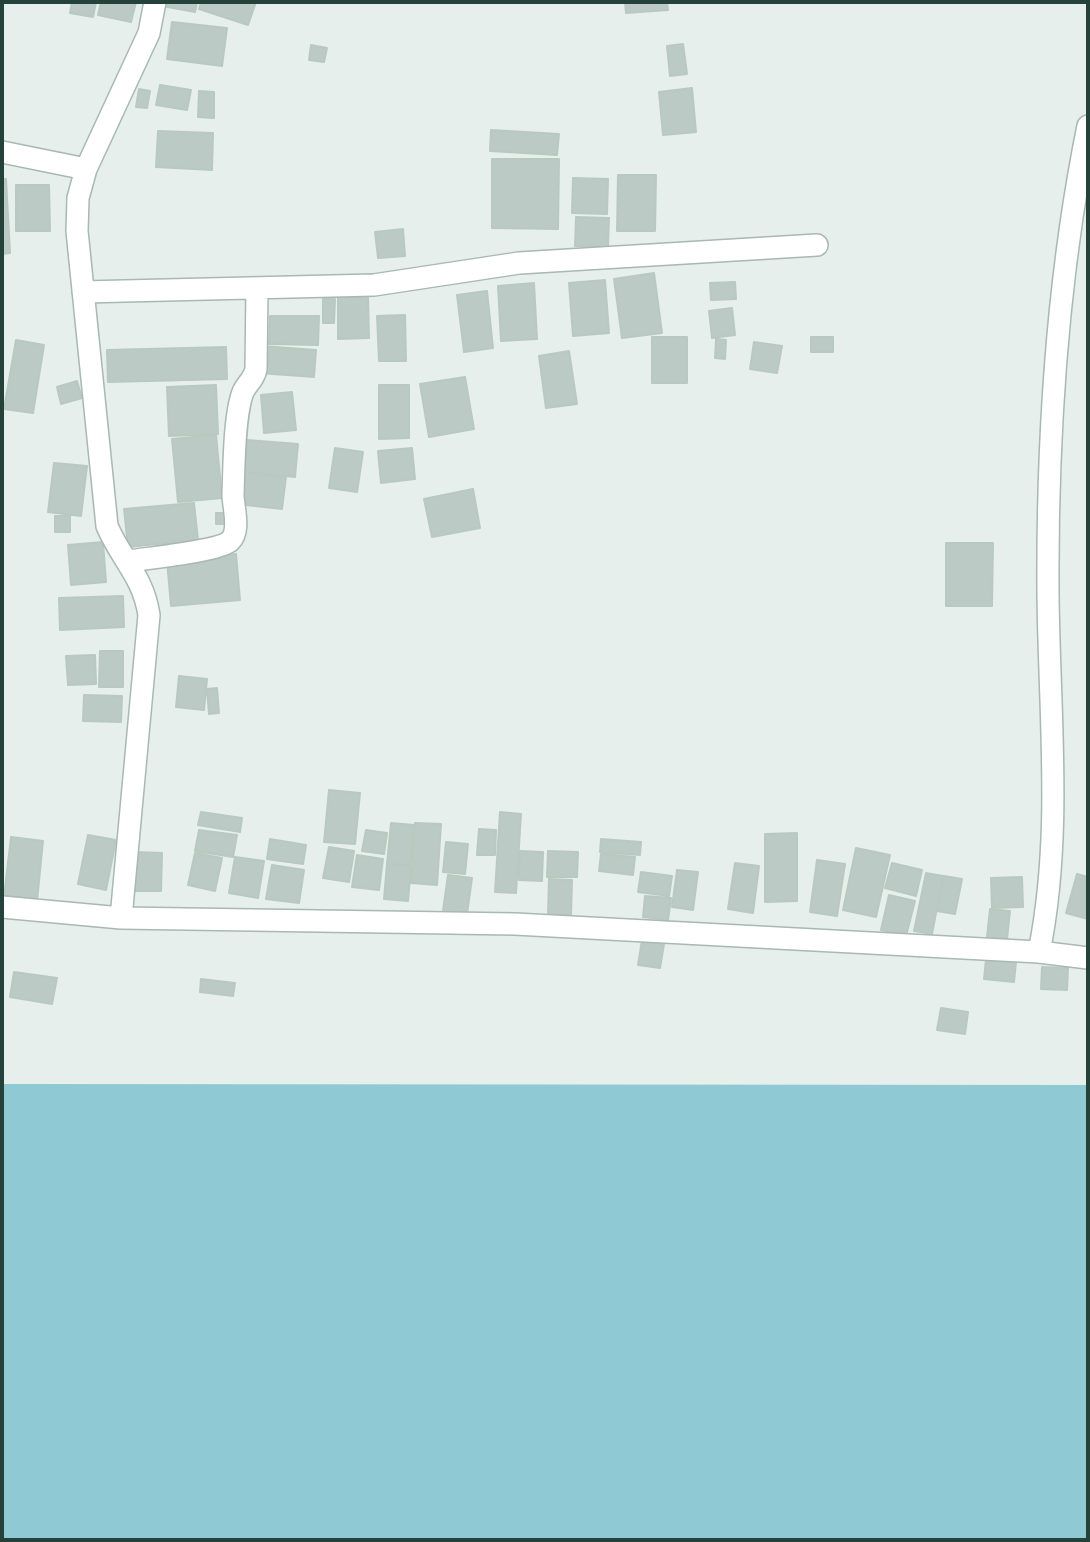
<!DOCTYPE html>
<html>
<head>
<meta charset="utf-8">
<style>
  body { margin:0 }
  #map { position:relative; width:1090px; height:1542px; overflow:hidden; background:#e6efeb; font-family:Quicksand,sans-serif }
  canvas { display:block }
  .frame { position:absolute; inset:0; border:4px solid #24423a; pointer-events:none }
</style>
</head>
<body>
<div id="map">
<canvas width="1090" height="1542"></canvas>
<div class="frame"></div>
</div>
<script>
const ctx = document.querySelector('canvas').getContext('2d');
ctx.lineJoin = 'round';
function paint(path, color) {
  ctx.fillStyle = color;
  ctx.fill(path, 'evenodd');
}
function strokePath(path, color, width, dash) {
  ctx.strokeStyle = color;
  ctx.lineWidth = width;
  ctx.lineCap = dash ? 'butt' : 'round';
  ctx.setLineDash(dash || []);
  ctx.stroke(path);
}
paint(new Path2D(`
  M2 1084 1088 1085V1540H2Z`), '#8ec9d4');
const building = new Path2D(`
  M72 2H96L93 17 70 13Z
  M101 2H136L131 22 98 15Z
  M157 2H197L195 12 157 5Z
  M201 2H256L248 25 199 9Z
  M625 2H667L668 10 626 13Z
  M172 22 227 28 222 66 167 59Z
  M683 44 687 74 670 76 667 46Z
  M311 45 327 48 324 62 309 60Z
  M160 85 191 90 187 110 156 105Z
  M692 88 696 132 663 135 659 92Z
  M139 89 150 91 147 108 136 107Z
  M199 91 214 92V118L198 117Z
  M491 130 559 134 557 155 490 151Z
  M158 131 213 133 212 170 156 167Z
  M492 159H559L558 229 492 228Z
  M618 175H656L655 231H617Z
  M573 178 608 179 607 214 572 213Z
  M2 179H6L10 253 2 254Z
  M16 185H49L50 231H16Z
  M576 217 609 218 608 247 575 246Z
  M403 229 405 256 378 258 375 232Z
  M654 273 662 333 622 338 614 279Z
  M605 280 609 333 573 336 569 283Z
  M735 282 736 299 711 300 710 283Z
  M534 283 537 339 501 341 498 286Z
  M487 291 493 348 464 352 457 295Z
  M368 296 369 338 338 339V297Z
  M323 299H335L334 323H323Z
  M732 308 735 335 712 338 709 311Z
  M405 315 406 361H379L377 316Z
  M270 316H319L318 345 269 344Z
  M652 337H687V383H652Z
  M811 337H833V352H811Z
  M716 339 726 340 725 359 715 358Z
  M16 340 44 345 33 413 4 409Z
  M754 342 782 346 777 373 750 369Z
  M261 346 316 350 314 377 259 373Z
  M226 347 227 379 108 382 107 350Z
  M569 351 577 404 546 408 539 356Z
  M465 377 474 429 429 437 420 384Z
  M77 381 82 398 61 404 57 387Z
  M216 385 218 434 169 436 167 387Z
  M379 385H409V438L379 439Z
  M292 392 296 430 264 433 261 395Z
  M216 435 222 498 178 502 172 439Z
  M247 440 298 444 295 477 244 472Z
  M335 448 363 452 357 492 329 488Z
  M412 448 415 479 381 483 378 451Z
  M54 463 87 466 81 516 48 512Z
  M241 472 286 477 282 509 237 504Z
  M473 489 480 528 432 537 424 499Z
  M194 503 198 540 128 547 124 509Z
  M216 513H228V524H216Z
  M55 516H70V532H55Z
  M103 542 106 582 71 585 68 545Z
  M946 543H993L992 606H946Z
  M236 554 240 600 171 606 167 561Z
  M123 596 124 627 60 630 59 598Z
  M100 651H123V687H99Z
  M95 655 96 684 68 685 66 656Z
  M179 676 207 679 204 710 176 707Z
  M217 688 219 713 209 714 207 689Z
  M84 695 122 696 121 722 83 721Z
  M329 790 360 793 355 844 324 842Z
  M201 812 242 818 240 832 198 825Z
  M500 812 521 814 516 893 495 892Z
  M391 823 414 825 410 865 387 864Z
  M415 823 441 824 437 885 411 883Z
  M479 829 496 830 495 855H477Z
  M199 830 237 835 233 857 195 851Z
  M366 830 387 833 384 854 362 851Z
  M797 833V901L765 902V834Z
  M88 835 116 840 106 890 78 884Z
  M11 837 43 841 37 901 4 897Z
  M270 839 306 845 303 864 267 859Z
  M601 839 641 842 640 855 600 852Z
  M446 842 468 844 465 874 443 872Z
  M329 847 354 851 349 882 323 878Z
  M856 848 890 855 876 917 843 910Z
  M520 851 543 852 542 881 519 880Z
  M548 851 578 852 577 877H547Z
  M134 852 162 853 161 891H133Z
  M195 853 222 858 215 891 188 885Z
  M601 854 635 857 633 875 599 871Z
  M357 855 383 859 379 890 352 887Z
  M235 857 264 861 258 898 229 893Z
  M817 860 845 864 837 916 810 912Z
  M735 863 759 866 753 913 728 909Z
  M892 863 922 870 916 896 885 888Z
  M387 864 411 866 408 901 384 899Z
  M272 865 304 870 299 903 266 899Z
  M677 870 698 872 693 910 672 907Z
  M641 872 672 876 669 896 638 892Z
  M926 873 943 876 932 934 914 931Z
  M1077 874 1088 877V919L1066 913Z
  M448 875 472 878 467 914 443 911Z
  M944 876 962 879 955 914 937 911Z
  M1022 877 1023 907 992 908 991 878Z
  M549 879 572 880 571 915H548Z
  M889 895 915 901 906 936 881 930Z
  M645 896 671 898 668 920 643 917Z
  M990 909 1010 911 1007 939 987 937Z
  M642 940 664 944 660 968 638 965Z
  M986 959 1016 962 1014 982 984 979Z
  M1042 967 1068 968 1067 990 1041 989Z
  M14 972 57 978 52 1004 10 997Z
  M201 979 235 983 233 996 200 992Z
  M941 1008 968 1012 965 1034 937 1030Z`);
paint(building, '#bbcac4');
strokePath(building, '#b8c9c2', 2);
const street = new Path2D(`
  M2 152 86 169
  M83 292 374 285 519 263 817 245
  M130 561C148 558 219 551 230 541 241 531 233 507 233 494 234 469 234 415 243 392 247 383 254 380 256 369L257 288
  M2 907 121 918 515 924 1039 952 1088 958
  M121 918 149 615C143 576 121 559 107 526L77 231 78 198 86 169 149 33 155 2
  M1039 952C1063 834 1049 712 1048 593 1047 437 1057 278 1088 126`);
strokePath(street, '#a8b8b2', 24);
strokePath(street, '#fff', 21);
</script>
</body>
</html>
